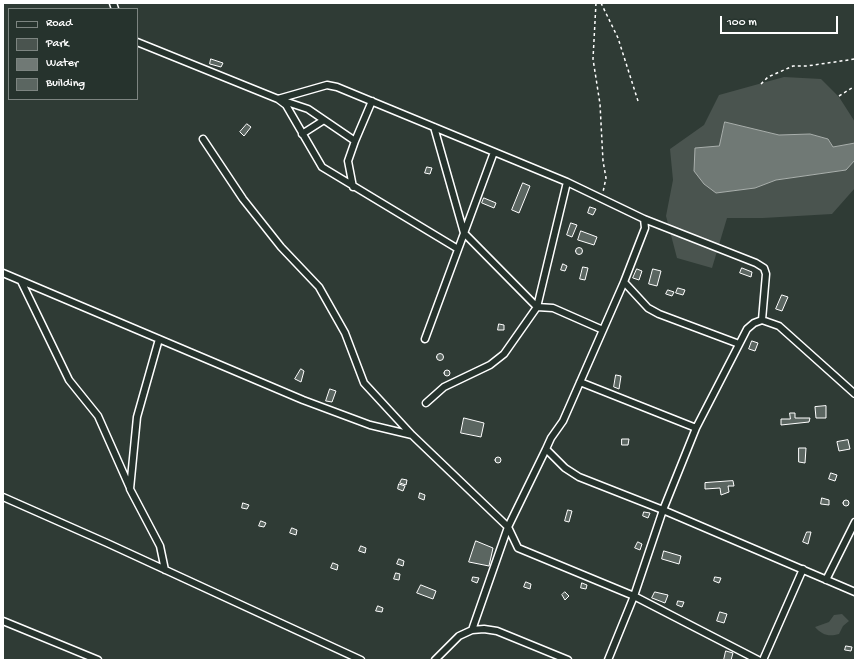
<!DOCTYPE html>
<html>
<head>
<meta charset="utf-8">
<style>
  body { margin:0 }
  #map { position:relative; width:858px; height:663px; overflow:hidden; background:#2f3b35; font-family:"Gochi Hand",sans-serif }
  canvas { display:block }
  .frame { position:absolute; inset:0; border:4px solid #fff; pointer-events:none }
  .legend { position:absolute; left:8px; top:8px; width:130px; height:92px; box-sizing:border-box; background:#26332d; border:1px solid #7d8581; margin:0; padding:5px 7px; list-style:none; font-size:12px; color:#fff }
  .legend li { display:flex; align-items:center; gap:8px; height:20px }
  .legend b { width:20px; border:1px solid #7d8581 }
  .scale { position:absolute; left:720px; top:16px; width:118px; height:18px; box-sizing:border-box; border:2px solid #fff; border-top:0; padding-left:5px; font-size:12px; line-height:14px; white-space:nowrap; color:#fff; -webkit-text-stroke:3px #26332d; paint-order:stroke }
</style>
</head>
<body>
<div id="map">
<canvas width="858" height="663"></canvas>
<div class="frame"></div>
<ul class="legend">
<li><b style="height:5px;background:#26332d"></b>Road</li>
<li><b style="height:11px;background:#4a544f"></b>Park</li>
<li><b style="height:11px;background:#707975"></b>Water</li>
<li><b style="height:11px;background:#5b6661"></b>Building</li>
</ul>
<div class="scale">100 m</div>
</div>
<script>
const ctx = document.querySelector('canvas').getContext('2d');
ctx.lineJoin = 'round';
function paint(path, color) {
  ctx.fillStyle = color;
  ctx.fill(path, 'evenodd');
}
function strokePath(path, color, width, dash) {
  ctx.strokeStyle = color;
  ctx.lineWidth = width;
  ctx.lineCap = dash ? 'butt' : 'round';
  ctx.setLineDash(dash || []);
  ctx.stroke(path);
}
paint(new Path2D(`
  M784 77 821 79 839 97 855 122V143L833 147 828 139 811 134 779 135 725 122 719 147 695 148 716 193 755 188 776 180 846 170 855 160V188L832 214 763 218H727L712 268 677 258 666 216 673 180 670 149 704 125 719 95Z
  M842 614 849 621 843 626 839 634C829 637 822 635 815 627L829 622 834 615Z`), '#4a544f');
const water = new Path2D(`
  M725 122 779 135 810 134 828 139 833 147 855 143V160L846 170 776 180 755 188 716 193 704 184 694 171 695 148 719 146Z`);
paint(water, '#707975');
strokePath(water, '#a9afac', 1);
const building = new Path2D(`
  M211 59 223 63 221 67 210 64Z
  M247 124 251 127 244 136 240 132Z
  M427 167 432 168 430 174 425 173Z
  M523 183 530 186 519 213 512 210Z
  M484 198 496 203 494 208 482 203Z
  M590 207 596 209 593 215 588 213Z
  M571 223 577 225 572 237 567 235Z
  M581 231 597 237 594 245 578 240Z
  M575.5 251a3.5 3.5 0 1 1 7 0a3.5 3.5 0 1 1-7 0Z
  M563 264 567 266 565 271 561 270Z
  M583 267 588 268 585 280 580 279Z
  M742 268 752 272 751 277 740 273Z
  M637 269 642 271 639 280 633 278Z
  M653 269 661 271 657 286 649 284Z
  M678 288 685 290 683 295 676 293Z
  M668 290 674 292 672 296 666 294Z
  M782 295 788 297 782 311 776 309Z
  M499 324 504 325V330H498Z
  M752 341 758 343 755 351 749 349Z
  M436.5 357a3.5 3.5 0 1 1 7 0a3.5 3.5 0 1 1-7 0Z
  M301 369 304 371 301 382 295 379Z
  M444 373a3 3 0 1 1 6 0a3 3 0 1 1-6 0Z
  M616 375 621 376 619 389 614 387Z
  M330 389 336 391 332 402 326 401Z
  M826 406V418H816L815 407Z
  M790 413H795V418H810L809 422 781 425V419H790Z
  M464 418 484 423 481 437 461 433Z
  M622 439H629L628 445H622Z
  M848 440 850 449 839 451 837 442Z
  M799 448H806L805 463 799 462Z
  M495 460a3 3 0 1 1 6 0a3 3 0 1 1-6 0Z
  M831 473 837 475 835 481 829 479Z
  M402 479 407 480 406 485 400 483Z
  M733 481 734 486H728L729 492 721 495 720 488 705 489V483Z
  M399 484 405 486 403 491 398 489Z
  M420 493 425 495 424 500 419 498Z
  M822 498 829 500V505L821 504Z
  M843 503a3 3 0 1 1 6 0a3 3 0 1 1-6 0Z
  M243 503 249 505 247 509 242 508Z
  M568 510 572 511 569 522 565 521Z
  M644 512 650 513 648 518 643 516Z
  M261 521 266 523 264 527 259 526Z
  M292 528 297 530 296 535 290 533Z
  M807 532H811L808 544 803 542Z
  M476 541 493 548 489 566 469 562Z
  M638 542 642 544 640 550 635 548Z
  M361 546 366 548 365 553 359 551Z
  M664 551 681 556 679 564 662 559Z
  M399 559 404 561 403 566 397 564Z
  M333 563 338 565 337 570 331 568Z
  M396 573 400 574 399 580 394 579Z
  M473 577 479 578 477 583 472 581Z
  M715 577 721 578 719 583 714 581Z
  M526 582 531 584 530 589 524 587Z
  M582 583 587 585 586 589 581 588Z
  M421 585 436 591 433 599 417 593Z
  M565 592 569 596 565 600 562 595Z
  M655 592 668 595 665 603 652 598Z
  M678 601 684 602 682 607 677 605Z
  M378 606 383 608 382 612 376 611Z
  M720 612 727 614 724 623 717 621Z
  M846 646 852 647 851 651 845 650Z
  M726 651 733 653 731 660H724Z`);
paint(building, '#5b6661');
strokePath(building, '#fff', 1);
const minor = new Path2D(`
  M113 3 115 9
  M137 42 278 99 308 109 355 141
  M278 99 327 85 337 87 567 182 644 219 756 263 764 268 766 274 762 320
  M278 99 286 105 322 167 458 249
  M434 127 464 233 537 307 553 308 603 330
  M302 134 324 120
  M203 139 243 199 281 247 319 287 345 333 364 383 412 435
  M353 187 348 161 355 141 372 101
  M644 219 645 228 624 282 563 421 551 438 546 449 565 468 579 477 663 510 855 592
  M3 273 303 400 370 425 412 435 508 527 518 548 634 596 758 660
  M21 281 69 380 98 416 130 488
  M624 282 648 308 659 314 739 344
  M159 339 137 417 130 489 160 546 165 570
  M425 339 494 152
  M580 382 696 428
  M426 403 444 387 490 365 504 354 537 307 567 182
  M3 497 107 543 361 660
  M826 580 855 522
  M3 621 98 660
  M472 630 508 527 546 449
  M435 660 459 636 472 630 484 629 497 631 568 660
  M608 660 634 596 663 510 696 428 747 329 754 323 762 320 779 326 855 394
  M763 660 803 569`);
strokePath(minor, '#fff', 9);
strokePath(new Path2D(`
  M596 3 593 59 600 104 603 161 606 178 603 192
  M601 3 618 38 638 101
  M761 84 768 77 793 66H807L855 59
  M839 96 855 86`), '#fff', 1.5, [3, 3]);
strokePath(minor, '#26332d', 6);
</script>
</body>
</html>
